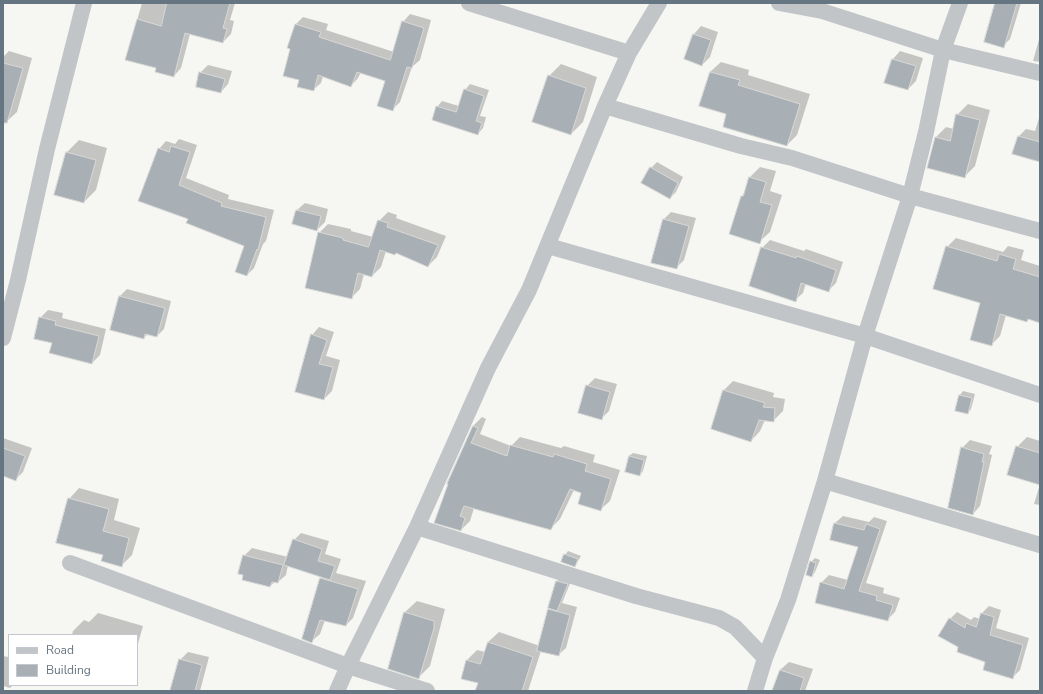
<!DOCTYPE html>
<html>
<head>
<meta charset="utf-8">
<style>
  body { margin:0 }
  #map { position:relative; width:1043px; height:694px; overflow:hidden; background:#f6f6f3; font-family:"Nunito Sans",sans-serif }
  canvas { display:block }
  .frame { position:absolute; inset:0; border:4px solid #667582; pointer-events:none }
  .legend { position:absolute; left:8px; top:634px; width:130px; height:52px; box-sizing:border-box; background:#fff; border:1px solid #c2c8cd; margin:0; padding:5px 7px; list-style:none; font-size:12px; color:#667582 }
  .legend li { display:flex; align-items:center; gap:8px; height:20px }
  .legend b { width:20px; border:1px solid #c2c8cd }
</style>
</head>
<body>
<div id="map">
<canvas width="1043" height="694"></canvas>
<div class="frame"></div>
<ul class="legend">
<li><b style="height:5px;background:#c1c5c8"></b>Road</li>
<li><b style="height:11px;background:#a8b0b5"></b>Building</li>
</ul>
</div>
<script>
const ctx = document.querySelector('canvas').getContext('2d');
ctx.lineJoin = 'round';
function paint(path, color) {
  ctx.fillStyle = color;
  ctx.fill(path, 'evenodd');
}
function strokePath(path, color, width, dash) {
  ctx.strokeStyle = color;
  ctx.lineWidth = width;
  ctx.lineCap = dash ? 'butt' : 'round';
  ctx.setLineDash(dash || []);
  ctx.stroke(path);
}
paint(new Path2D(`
  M142 3H235L230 20 234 21 231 34 223 42 190 34 181 68 174 76 157 68 126 59Z
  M996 3H1021L1010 39 1003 46Z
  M410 14 431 20 420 60 412 67 400 102 393 109 387 80 361 72 358 78 351 86 323 76 321 83 313 90 300 80 292 49 296 24 303 17 328 24 326 30 394 52 403 22Z
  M701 26 718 32 710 57 702 65 694 34Z
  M1040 36V62L1033 61Z
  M9 51 32 58 17 112 6 122 3 121V57Z
  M900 51 923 58 916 81 908 89 886 82 893 59Z
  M721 62 749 70 748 75 810 94 797 135 787 145 727 114 710 72Z
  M561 64 597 77 583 122 571 134 549 76Z
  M208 65 232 71 228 84 221 92 200 73Z
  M470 84 489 90 480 116 486 117 483 128 478 134 437 107 442 101 459 106 465 90Z
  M968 104 990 110 975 166 964 177 935 138 946 127 954 129 957 115Z
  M1040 115V161L1014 154 1019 136 1026 129 1035 131Z
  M179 139 197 145 186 178 229 195 228 199 274 210 266 241 263 244 254 268 247 275 245 246 189 218 159 149 166 141 175 144Z
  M79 140 107 148 96 190 84 202 55 194 67 152Z
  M657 162 683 177 676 192 670 198 651 168Z
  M760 167 776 171 770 191 782 195 770 232 759 242 742 196 745 192 750 177Z
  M305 203 328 209 325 222 317 230 297 210Z
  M388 212 397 215 396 218 446 236 437 257 428 266 396 252 386 251 381 267 372 276 364 274 360 289 351 298 319 233 328 224 351 229V231L373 237 379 221Z
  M671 212 696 218 684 260 676 268 663 220Z
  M956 238 1003 252 1008 246 1024 250 1021 260 1040 266V322L1030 318 1027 321 1006 315 1000 336 991 345 981 302 947 247Z
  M770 240 804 251 806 249 843 262 836 283 828 291 806 283 803 293 795 300 762 248Z
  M127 289 171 301 164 329 157 336 148 334 144 338 120 296Z
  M48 310 63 313 62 318 106 329 100 355 92 363 53 343 40 318Z
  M319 327 334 332 326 356 340 360 332 391 324 399 312 335Z
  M595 378 617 384 609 411 601 419 587 386Z
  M733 381 774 393 773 397 785 399 783 411 773 421 765 420 760 431 751 441 723 391Z
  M963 391 975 394 971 409 968 413 956 410 960 395Z
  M482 417 486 419 480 434 511 446 520 437 561 448 564 446 595 455 593 462 620 470 610 501 601 509 582 493 574 490 560 519 551 528 474 508 470 521 461 530 436 522 473 426Z
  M1027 437 1040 441V505L1034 504 1040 484 1017 447Z
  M3 438 32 448 23 472 15 480 3 475Z
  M970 440 992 446 989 454 992 455 980 506 973 514 962 448Z
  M633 453 647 456 643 471 640 475 629 456Z
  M79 488 119 499 114 520 140 528 132 555 121 566 104 554 69 499Z
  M843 516 869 522 874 517 887 521 866 583 884 588 883 593 900 598 895 612 887 620 821 583 829 575 848 580 859 547 831 539 835 523Z
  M301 533 329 541 325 554 341 559 336 573 366 581 353 618 346 625 325 620 320 634 312 641 321 578 323 576 288 565 286 575 278 582H275L270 586 244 556 252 548 288 557 294 540Z
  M568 551 581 556 575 566 565 555Z
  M815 558 820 560 815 572 812 576 811 562Z
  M561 578 571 581 562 603 577 607 566 648 558 655 541 651 528 691H476L479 682 462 678 467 660 477 650 485 652 488 642 499 632 540 646 557 581Z
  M417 601 445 609 430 666 419 677 405 612Z
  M989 606 1001 610 996 628 1029 638 1020 670 1013 677 960 647 950 619 957 612 971 620 974 617 980 619 982 613Z
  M98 613 143 626 137 647V635H72L73 631 84 620 89 622Z
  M188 652 209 657 200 691H172L180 660Z
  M3 656 9 657V685H13L10 688 3 686Z
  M789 662 813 669 805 691H774L780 670Z`), '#0003');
const building = new Path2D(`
  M167 3H230L223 28 227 29 223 43 185 33 174 77 155 72 156 68 125 60 137 19 161 26Z
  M995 3H1017L1004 48 984 42Z
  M402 21 424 28 412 68 407 67 393 111 377 106 385 81 357 72 351 87 318 75 314 91 297 87 299 80 283 76 290 49 287 48 295 24 321 32 319 37 390 60Z
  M693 34 711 40 702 66 684 59Z
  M892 59 916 66 908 90 884 83Z
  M3 63 23 68 7 123H3Z
  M199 72 225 79 221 93 196 87Z
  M710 72 740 80 738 85 800 104 787 146 723 127 726 114 699 106Z
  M548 75 586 88 571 135 532 122Z
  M464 89 484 96 476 121 482 123 478 135 432 120 436 106 456 112Z
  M956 114 980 120 965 178 927 168 935 137 950 141Z
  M1018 136 1040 142V162L1012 154Z
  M171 146 190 152 179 185 222 203 221 206 266 217 258 250 257 249 247 276 235 272 244 246 186 223 188 219 138 201 158 148 169 152Z
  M66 152 96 160 84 203 54 195Z
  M650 167 678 183 670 199 641 183Z
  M749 177 766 182 760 202 772 205 760 244 729 234 741 196H743Z
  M296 210 321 216 317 231 292 224Z
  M663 219 689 226 677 269 651 263Z
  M378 220 388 223 387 227 438 245 428 267 396 253 395 255 380 250 372 277 358 273 352 299 305 288 318 232 343 238V240L368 247Z
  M946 246 997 261 999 254 1016 259 1013 269 1040 277V323L1028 319 1027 322 1000 314 992 346 970 340 980 303 933 289Z
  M761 247 796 258 797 256 836 270 829 292 801 283 796 302 749 286Z
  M119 296 165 308 157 337 145 334 144 339 110 330Z
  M39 317 56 321 55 325 99 336 92 364 49 353 52 343 34 339Z
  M311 334 327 340 319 364 333 367 324 400 295 392Z
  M586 385 610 392 602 420 578 413Z
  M723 390 765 403 763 407 775 408 774 422 759 420 751 442 711 429Z
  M959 395 972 398 968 414 955 411Z
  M473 426 478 428 471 443 507 456 510 445 553 457 554 454 587 464 585 471 611 479 601 511 578 504 581 493 570 489 551 530 464 506 460 516 465 518 461 531 434 523 448 484H447Z
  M1016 446 1040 453V485L1007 475Z
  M961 447 984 454 982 462H984L973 515 948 508Z
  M3 448 25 456 16 481 3 476Z
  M629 456 644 460 640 476 625 472Z
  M68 498 109 509 103 531 129 538 122 567 101 561 103 555 56 543Z
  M834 523 864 530 866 524 880 529 859 591 877 596 876 600 893 605 888 621 815 603 820 582 844 589 858 547 830 540Z
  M293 539 322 549 318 561 335 566 330 580 284 565Z
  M564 554 578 559 575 567 561 562Z
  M243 555 283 565 278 583 272 582 270 587 242 580 243 575 238 574Z
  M810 561 816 563 812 577 806 575Z
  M320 578 358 589 346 626 320 620 312 643 302 639Z
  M556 581 568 584 557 611 548 608Z
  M548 609 570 615 559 656 537 651Z
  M404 612 434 621V628L419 679 388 669Z
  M981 613 994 617 990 635 1023 645 1013 679 983 670 985 662 957 652 958 647 938 636 949 618 965 628 966 623 976 627Z
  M488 642 533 657 522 691H475L478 683 461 679 466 660 480 664Z
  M179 659 202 665 195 691H170Z
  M780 670 804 678 800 691H772Z`);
paint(building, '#a8b0b5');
strokePath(building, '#d7d7d5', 1);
strokePath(new Path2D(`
  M469 3 629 53
  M779 3 822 11 943 50 1040 73
  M605 106 741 146 792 158 910 196 1040 231
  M548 246 865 336 1040 395
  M3 338 18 280 47 149 84 3
  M825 481 1040 545
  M417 527 636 596 719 618 735 627 765 658
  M70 563 348 666 427 691
  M337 691 348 666 417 527 488 368 529 290 605 106 629 53 659 3
  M755 691 765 658 788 600 825 481 865 336 910 196 926 132 943 50 960 3`), '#c1c5c8', 16);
</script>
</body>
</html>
